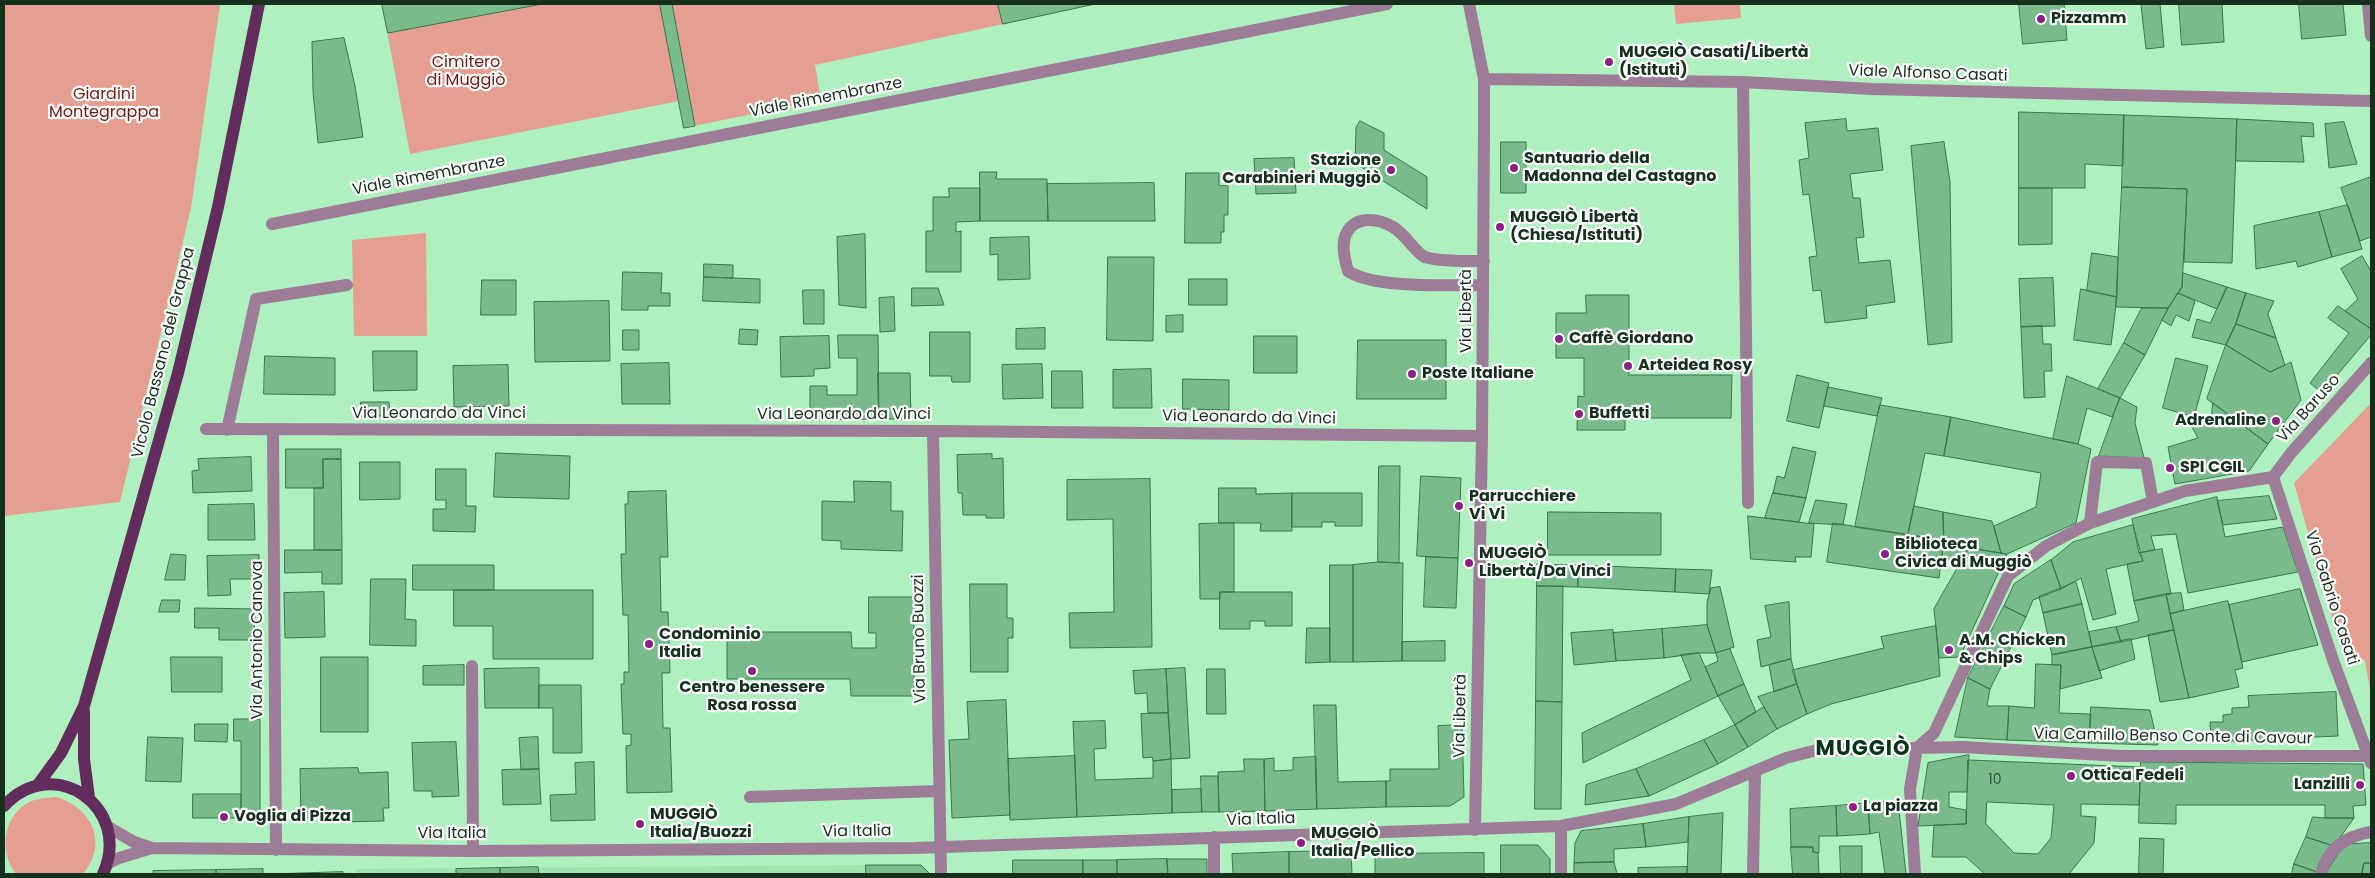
<!DOCTYPE html>
<html>
<head>
<meta charset="utf-8">
<style>
  body { margin:0 }
  #map { position:relative; width:2375px; height:878px; overflow:hidden; background:#aef0be; font-family:Poppins,sans-serif }
  canvas { display:block }
  .frame { position:absolute; inset:0; border:5px solid #15301d; pointer-events:none }
</style>
</head>
<body>
<div id="map">
<canvas width="2375" height="878"></canvas>
<div class="frame"></div>
</div>
<script>
const ctx = document.querySelector('canvas').getContext('2d');
ctx.lineJoin = 'round';
function paint(path, color) {
  ctx.fillStyle = color;
  ctx.fill(path, 'evenodd');
}
function strokePath(path, color, width, dash) {
  ctx.strokeStyle = color;
  ctx.lineWidth = width;
  ctx.lineCap = dash ? 'butt' : 'round';
  ctx.setLineDash(dash || []);
  ctx.stroke(path);
}
function drawText(font, color, halo, rows, align = 'center') {
  ctx.font = font + ' Poppins,sans-serif';
  ctx.lineWidth = 4.5;
  ctx.setLineDash([]);
  ctx.textBaseline = 'middle';
  ctx.strokeStyle = halo;
  ctx.fillStyle = color;
  for (const [text, x, y, turn = 0] of rows) {
    ctx.save();
    ctx.translate(x, y);
    ctx.rotate((+turn || 0) * Math.PI / 180);
    ctx.textAlign = isNaN(turn) ? turn : align;
    if (halo) ctx.strokeText(text, 0, 0);
    ctx.fillText(text, 0, 0);
    ctx.restore();
  }
}
paint(new Path2D(`
  M866 865V874H356V869Z`), '#9ee6b0');
paint(new Path2D(`
  M4 4H220L191 208 120 502 4 516Z
  M382 4H1095L815 65 821 100 684 128 679 101 410 154Z
  M1674 4H1740L1741 18 1676 24Z
  M426 233 427 336H354L352 240Z
  M2371 403V694L2365 661 2338 638 2294 483Z
  M56 797C92 808 109 843 83 874H16C0 854 2 819 26 804 35 798 46 798 56 797Z`), '#e59e90');
const building = new Path2D(`
  M382 4H542L388 33Z
  M660 4H672L695 126 684 128Z
  M998 4H1095L1003 24Z
  M2019 4H2064L2067 40 2023 44Z
  M2160 4 2164 47 2146 49 2141 5Z
  M2179 4H2222L2224 42 2182 45Z
  M2299 4H2343L2346 35 2302 39Z
  M344 38 355 86 363 137 318 143 313 91 312 42Z
  M2019 112 2124 115 2123 166 2085 164V188H2019Z
  M2124 115 2237 119 2232 263 2184 262 2187 189 2122 187Z
  M1846 119 1847 131 1878 128 1883 170 1850 174 1853 198H1860L1864 237 1856 238 1859 263 1890 260 1895 302 1866 306 1867 318 1825 323 1821 290 1813 291 1809 257 1817 256 1809 194 1803 195 1799 160 1809 158 1805 123Z
  M2237 119 2313 123 2314 137 2301 136 2304 162 2236 161Z
  M1360 121 1384 133V150L1427 177V209L1355 163 1356 128Z
  M2344 122 2357 164 2329 168 2325 124Z
  M1501 142H1526V193H1501Z
  M1944 142 1950 182 1952 342 1928 345 1911 146Z
  M1294 158 1296 193 1256 194 1254 159Z
  M980 172H997L996 179H1047L1048 221H980Z
  M1186 173H1219V186L1228 185V215H1224V232H1221V243H1185Z
  M2371 177V237L2360 241 2341 188Z
  M1154 183 1155 221H1048L1047 184Z
  M2122 187 2187 189 2182 287 2168 308 2116 307Z
  M949 188H980V221L956 222V232L961 231V272H926V231H933V197H949Z
  M2019 188H2052V244L2019 245Z
  M2348 205 2362 249 2332 257 2319 212Z
  M2319 212 2332 257 2298 267 2296 261 2256 269 2254 226Z
  M865 234 866 308 839 305 837 237Z
  M1029 237 1030 279 998 280V254L990 255V238Z
  M2092 253 2118 257 2117 297 2087 291Z
  M2362 256 2371 271V329L2345 311 2358 299 2341 269Z
  M1108 257H1154L1153 341 1107 340Z
  M704 264 733 265V278L704 277Z
  M623 272 662 273 661 293H670V306H648V310H622Z
  M2183 273 2227 287 2217 309 2178 293 2182 287Z
  M704 277 760 279V303L703 301Z
  M2053 278 2055 326 2021 327 2019 279Z
  M1189 279H1227V305H1189Z
  M482 280H516V315H481Z
  M2227 287 2246 293 2236 324 2226 345 2192 337 2197 319 2210 323Z
  M912 288H938L944 305 912 306Z
  M2081 289 2117 297 2111 345 2074 340Z
  M803 290H824V324H804Z
  M2178 293 2195 301 2189 321 2176 315 2171 326 2162 320Z
  M2246 293 2274 301 2268 314 2276 338 2236 324Z
  M1586 295H1629V375H1732L1731 418H1625V430H1577L1578 396 1584 397V358H1556V313H1586Z
  M894 297 895 331 880 332 879 298Z
  M609 301 610 361 535 362 534 302Z
  M2338 306 2371 329V335L2322 393 2310 383 2349 333 2328 318Z
  M2142 308H2168L2145 355 2124 343Z
  M1183 315V332H1166V316Z
  M2236 324 2276 338 2285 365 2270 372 2226 345Z
  M2042 326 2043 344H2051L2052 371H2044L2045 397 2024 398 2021 327Z
  M1045 328V349H1016V329Z
  M740 329 758 330 757 345 739 344Z
  M623 330H639V350H623Z
  M930 332H970V382H952L951 376H930Z
  M838 335H878L879 419 810 420V386H827V395H857V358H839Z
  M829 336 830 368 814 369V376L781 377 780 337Z
  M1254 336H1297V373H1254Z
  M1358 340H1446V399H1357Z
  M2124 343 2145 355 2120 398 2098 389Z
  M2226 345 2270 372 2291 362 2301 400 2268 444 2207 399Z
  M373 351H417V390L374 391Z
  M265 356 335 358V395L264 394Z
  M2176 358 2208 366 2194 417 2163 408Z
  M669 363 670 404H622L621 364Z
  M1042 364 1043 398 1003 399 1002 365Z
  M508 365 509 406 454 407 453 366Z
  M1151 369 1152 408H1113V370Z
  M1052 371H1082L1083 408H1052Z
  M878 373H910L911 419H879Z
  M1797 375 1829 383 1819 428 1787 421Z
  M2067 376 2120 398 2112 417 2087 408 2078 444 2053 439Z
  M1183 379 1229 380V410L1183 409Z
  M1828 387 1882 398 1877 416 1824 406Z
  M2120 398 2137 407 2135 423 2144 458 2099 456Z
  M361 402H389L390 416H361Z
  M2213 403 2268 444 2249 471 2175 484 2168 447 2198 438 2192 427 2211 418Z
  M1880 405 1951 417 1944 456 1925 453 1908 535 1855 527Z
  M1951 417 2078 444 2091 449 2076 523 2007 554 2001 553 1994 526 2036 507 2041 473 1944 456Z
  M1793 447 1816 452 1806 498 1773 493 1777 476 1784 478Z
  M286 449H341V459H323V488H286Z
  M496 453 570 456 569 499 494 497Z
  M992 454V459L1003 458 1004 518H986V515H963L962 493H958L957 455Z
  M251 457 252 491 193 493 192 471 199 470 198 459Z
  M323 459H341L342 550H314V488H323Z
  M360 462H400V499L360 500Z
  M1379 466H1400L1399 563 1378 562Z
  M436 469H466V506H476L475 532 433 531V509H446V500H436Z
  M1421 476 1461 478 1458 558 1417 556Z
  M1150 479 1152 647 1070 648 1069 613 1114 612 1113 519 1067 520V480Z
  M854 481 891 482V511H903L902 551 841 549V541L822 540V501L854 502Z
  M1219 488H1256V494L1292 493V531H1260L1261 523H1219Z
  M666 491 668 557H660L661 612H668L670 673H662L663 728H670L672 792 627 793 626 746 631 745V734H623L621 684H624V672H629L628 615H623L621 554H626L625 504H628V492Z
  M1292 493H1362V526H1335V522H1322V527H1292Z
  M1773 493 1806 498 1799 522 1765 518Z
  M2269 496 2277 519 2223 525 2217 501Z
  M2217 497 2225 537 2283 527 2298 572 2188 593 2176 534 2151 536 2155 550 2139 553 2132 519Z
  M1816 500 1847 504 1843 525 1809 523Z
  M254 504 255 540H208V505Z
  M1914 506 1943 512 1944 540 1908 535Z
  M1548 512 1661 513V555H1548Z
  M1943 512 1992 521 2001 553 1969 548 1944 540Z
  M1748 516 1814 524 1811 557H1795L1796 562 1751 559Z
  M1234 523V592H1220V599H1200L1199 524Z
  M1833 523 1944 540 1939 578 1827 562Z
  M2133 525 2143 561 2106 569 2116 614 2093 620 2081 578 2061 589 2051 560 2073 542Z
  M1944 540 1969 548 1959 565 1942 557Z
  M1969 548 2007 554 1960 657 1939 658 1934 609Z
  M2162 549 2171 594 2134 601 2127 564 2143 561 2139 553Z
  M285 550H342V584H322V572L285 573Z
  M171 554 186 555 185 580H165Z
  M259 555V579H230L231 595 208 596 207 556Z
  M1426 557 1458 558 1456 608 1424 607Z
  M2051 560 2061 589 2033 600 2026 617 2004 606 2014 584Z
  M1378 562 1403 563 1402 661 1353 662V565Z
  M1537 564 1578 565V587L1537 586Z
  M413 565H494V590H413Z
  M1330 565H1353V662H1330Z
  M1578 565 1676 569 1675 592 1578 587Z
  M1676 569 1712 570 1709 594 1675 592Z
  M371 579H406L405 619 416 620V646L370 645Z
  M2076 582 2082 604 2043 613 2039 597Z
  M970 584H1007V618H1013V638H1008V672H971Z
  M1537 586H1563L1562 702 1536 701Z
  M1720 587 1734 647 1716 653 1707 625V602L1711 588Z
  M2300 589 2318 645 2242 662 2229 605Z
  M454 590H593V659H493V626H454Z
  M324 592 325 637 285 638 284 593Z
  M1220 592H1292V626H1265V621H1250V629H1220Z
  M2181 593 2184 610 2170 614 2166 594Z
  M2166 594 2174 630 2121 642 2116 627 2139 621 2134 601Z
  M869 597H914V696H851L850 679H727V632H851L852 648H876V633H869Z
  M162 600H180L179 612H159Z
  M2228 601 2243 668 2235 670 2239 687 2189 698 2170 614Z
  M1789 602 1791 659 1761 667 1757 640 1771 637 1765 606Z
  M2082 604 2092 647 2052 655 2043 613Z
  M2004 606 2026 617 1990 689 1968 678Z
  M195 608 255 609 254 640H219V628H195Z
  M1707 625 1716 653H1699L1664 658 1662 629Z
  M1936 626 1940 676 1831 704 1807 714 1792 670 1884 648 1881 637Z
  M2116 627 2121 642 2092 647 2089 632Z
  M1307 628H1330V662L1306 663Z
  M1662 629 1664 658 1616 661 1613 633Z
  M1613 630 1616 661 1574 665 1571 633Z
  M2174 630 2189 698 2160 702 2148 635Z
  M2131 639 2135 659 2099 671 2092 647Z
  M1445 641V661H1402V642Z
  M2092 647 2102 678 2060 689 2061 665H2052V655Z
  M1730 649 1744 684 1718 696 1705 667 1718 661 1716 653Z
  M1699 653 1718 696 1583 763 1582 733 1691 680 1681 655Z
  M171 657H222V692H172Z
  M321 657H368V732H321Z
  M1791 659 1797 684 1774 692 1769 665Z
  M2036 664 2061 665 2059 713 2091 714 2089 743 2007 740 2009 706 2034 708Z
  M464 665V685H423V666Z
  M539 668V708H485L484 669Z
  M1185 668 1190 758 1171 759 1166 669Z
  M1166 669 1168 713H1148L1147 693 1135 694 1133 671Z
  M1207 669H1225L1226 714H1207Z
  M1968 678 1990 689 1987 706H2009L2007 740 1955 737Z
  M1744 684 1756 712 1735 725 1718 696Z
  M1797 684 1807 714 1777 729 1758 697Z
  M539 685H581L582 753H553V708H539Z
  M2336 692 2338 736 2211 742 2210 722H2223V715L2232 714V708L2249 707 2248 696Z
  M1006 700 1010 815 952 818 949 740 969 739 967 702Z
  M1536 701 1562 702 1561 809H1535Z
  M1314 705H1336L1338 782 1386 781V807L1317 809Z
  M1764 707 1777 729 1748 747 1735 725Z
  M2091 707 2150 710 2158 745 2089 743Z
  M1168 713 1171 759 1153 761 1152 757 1143 758 1141 714Z
  M234 719H260V818H241V741H234Z
  M1105 721 1106 748 1094 749 1095 780 1153 778V761L1171 759 1172 813 1077 817 1073 722Z
  M195 724H228L227 742 195 741Z
  M1462 725 1464 797 1450 806 1386 807V781H1390V769H1439L1438 726Z
  M1735 725 1748 747 1718 764 1704 740Z
  M148 737 183 738 181 782 146 781Z
  M538 737 539 769 521 770 519 738Z
  M1704 740 1718 764 1649 796 1636 769Z
  M456 742 459 796 432 797V791H414L412 743Z
  M1969 755 1967 792H1949V807L1966 810V824L1918 826 1928 763Z
  M1075 756 1077 817 1010 820 1008 759Z
  M1316 757 1317 809 1265 811 1264 759 1274 758V771L1293 770V758Z
  M1244 759H1264L1265 811 1219 812 1218 772 1244 771Z
  M1968 760 2141 767 2139 805 2081 804V816L2096 817 2094 843 2069 874H1985L1966 857H1932L1934 825 1966 824ZM1987 802 2054 805 2051 838 2038 854 2014 853 1986 824Z
  M594 762 595 820 551 821 550 795 576 794 575 763Z
  M2141 762 2363 764 2366 805 2353 806 2354 818H2325V805H2176V824L2139 823Z
  M358 768 359 773 388 772 389 808H383L384 821 339 822V817L301 818 300 769Z
  M539 769 541 804 503 805 502 770Z
  M1636 769 1649 796 1585 805 1586 785Z
  M1201 776H1218L1219 812H1202Z
  M1201 789 1202 812 1172 813V790Z
  M193 794H241V818H193Z
  M1898 801 1906 874H1885L1879 832 1870 834 1868 803Z
  M1868 803 1870 834 1837 836 1836 806Z
  M1836 806 1837 836H1819V853L1813 852V847H1791L1790 809Z
  M1723 813 1721 874H1687L1689 817Z
  M1689 817 1688 842 1646 847 1643 824Z
  M2313 817 2325 818H2354L2334 846 2306 837Z
  M1643 824 1646 847 1614 849V862L1574 863 1575 843 1581 831Z
  M2306 837 2334 846 2317 872 2294 864Z
  M2140 838 2164 839 2163 874H2139Z
  M2371 843V863H2364L2362 874H2325L2340 851 2349 844Z
  M1501 845H1538L1550 859V874H1501Z
  M1840 846H1862V874H1841Z
  M1791 847H1813V852L1818 853 1819 874H1793Z
  M1351 851 1352 874H1289V852Z
  M1289 852V874H1233L1232 854Z
  M1484 853V874H1375V854Z
  M1167 859 1168 874H1117V860Z
  M1167 859H1207V874H1168Z
  M1013 860H1083V874H1013Z
  M1083 860H1117V874H1083Z
  M1614 862 1617 874H1574V863Z
  M2364 863H2371V874H2362Z
  M2294 864 2317 872V874H2292Z
  M866 865H921L930 874H866Z
  M538 867 539 874H500V868Z
  M1687 867V874H1638V868Z
  M500 868V874H456V869Z
  M263 869V874H216V870Z
  M216 870V874H153V871Z
  M343 872V874H271Z`);
paint(building, '#7abb8b');
strokePath(building, '#38774b', 1);
strokePath(new Path2D(`
  M1469 4 1484 79V130L1482 436 1475 830
  M2368 4 2371 36
  M1484 79 1743 82 1872 89 2371 101
  M1743 82 1748 503
  M272 224 1387 4
  M1483 285C1450 285 1374 289 1348 271 1345 260 1341 245 1346 234 1355 215 1378 218 1393 227 1405 234 1412 248 1423 256 1433 262 1471 261 1484 261
  M206 429 933 431 1482 436
  M227 430 256 299 347 285
  M273 431 276 850
  M933 431 941 874
  M2273 477 2333 660 2371 763
  M2273 477 2291 453 2371 363
  M2090 523 2097 462 2146 463 2153 502
  M472 666 473 851
  M1917 748 1934 733 2008 576 2046 546 2090 523 2185 491 2273 477
  M750 797 939 791
  M108 827 134 842 152 848
  M1214 837V874
  M107 864 119 858 152 848 473 851 915 848 1561 826 1676 804 1786 758 1817 750 1963 747 2121 756H2371
  M1561 874V826
  M1753 874 1755 772
  M1915 874 1910 789 1917 748
  M2321 874C2328 848 2346 836 2371 832`), '#9c7c97', 12);
strokePath(new Path2D(`
  M84 711V759L89 798
  M37 786 61 753 84 706 178 373 218 207 259 4
  M4 806C54 752 133 808 103 874`), '#622c5c', 12);
for (const [x, y, r, color] of [
  [2041,19,5,"#8c2084"],
  [1609,62,5,"#8c2084"],
  [1514,168,5,"#8c2084"],
  [1391,170,5,"#8c2084"],
  [1500,227,5,"#8c2084"],
  [1559,339,5,"#8c2084"],
  [1628,366,5,"#8c2084"],
  [1412,374,5,"#8c2084"],
  [1579,414,5,"#8c2084"],
  [2276,421,5,"#8c2084"],
  [2170,468,5,"#8c2084"],
  [1459,506,5,"#8c2084"],
  [1885,554,5,"#8c2084"],
  [1469,563,5,"#8c2084"],
  [649,644,5,"#8c2084"],
  [1949,650,5,"#8c2084"],
  [752,671,5,"#8c2084"],
  [2071,776,5,"#8c2084"],
  [2360,785,5,"#8c2084"],
  [1853,807,5,"#8c2084"],
  [224,817,5,"#8c2084"],
  [640,824,5,"#8c2084"],
  [1301,843,5,"#8c2084"]
]) {
  const dot = new Path2D();
  dot.arc(x, y, r, 0, 2 * Math.PI);
  ctx.fillStyle = color;
  ctx.fill(dot);
  strokePath(dot, '#fff', 2);
}
drawText('14px', '#2e5338', null, [
  ["10",1995,780]
]);
drawText('bold 16px', '#15301d', '#fff', [
  ["Pizzamm",2051,19],
  ["MUGGIÒ Casati/Libertà",1619,53],
  ["(Istituti)",1619,71],
  ["Santuario della",1524,159],
  ["Madonna del Castagno",1524,177],
  ["Stazione",1381,161,"right"],
  ["Carabinieri Muggiò",1381,179,"right"],
  ["MUGGIÒ Libertà",1510,218],
  ["(Chiesa/Istituti)",1510,236],
  ["Caffè Giordano",1569,339],
  ["Arteidea Rosy",1638,366],
  ["Poste Italiane",1422,374],
  ["Buffetti",1589,414],
  ["Adrenaline",2266,421,"right"],
  ["SPI CGIL",2180,468],
  ["Parrucchiere",1469,497],
  ["Vi Vi",1469,515],
  ["Biblioteca",1895,545],
  ["Civica di Muggiò",1895,563],
  ["MUGGIÒ",1479,554],
  ["Libertà/Da Vinci",1479,572],
  ["Condominio",659,635],
  ["Italia",659,653],
  ["A.M. Chicken",1959,641],
  ["& Chips",1959,659],
  ["Centro benessere",752,688,"center"],
  ["Rosa rossa",752,706,"center"],
  ["Ottica Fedeli",2081,776],
  ["Lanzilli",2350,785,"right"],
  ["La piazza",1863,807],
  ["MUGGIÒ",650,815],
  ["Italia/Buozzi",650,833],
  ["Voglia di Pizza",234,817],
  ["MUGGIÒ",1311,834],
  ["Italia/Pellico",1311,852]
], 'left');
drawText('16px', '#711b0e', '#fff', [
  ["Cimitero",466,63],
  ["di Muggiò",466,81],
  ["Giardini",104,95],
  ["Montegrappa",104,113]
]);
drawText('16px', '#15301d', '#fff', [
  ["Viale Alfonso Casati",1928,74,2],
  ["Viale Rimembranze",826,98,-11],
  ["Viale Rimembranze",429,176,-11],
  ["Via Libertà",1467,311,-90],
  ["Vicolo Bassano del Grappa",164,353,-76],
  ["Via Baruso",2309,409,-48],
  ["Via Leonardo da Vinci",439,414],
  ["Via Leonardo da Vinci",844,415],
  ["Via Leonardo da Vinci",1249,418,1],
  ["Via Gabrio Casati",2331,598,72],
  ["Via Bruno Buozzi",920,639,-91],
  ["Via Antonio Canova",258,640,-90],
  ["Via Libertà",1461,716,-89],
  ["Via Camillo Benso Conte di Cavour",2173,737,1],
  ["Via Italia",1261,820,-2],
  ["Via Italia",857,832,-1],
  ["Via Italia",452,834]
]);
ctx.letterSpacing = '1px';
drawText('bold 21px', '#003516', '#fff', [
  ["MUGGIÒ",1863,750]
]);
ctx.letterSpacing = '0px';
</script>
</body>
</html>
